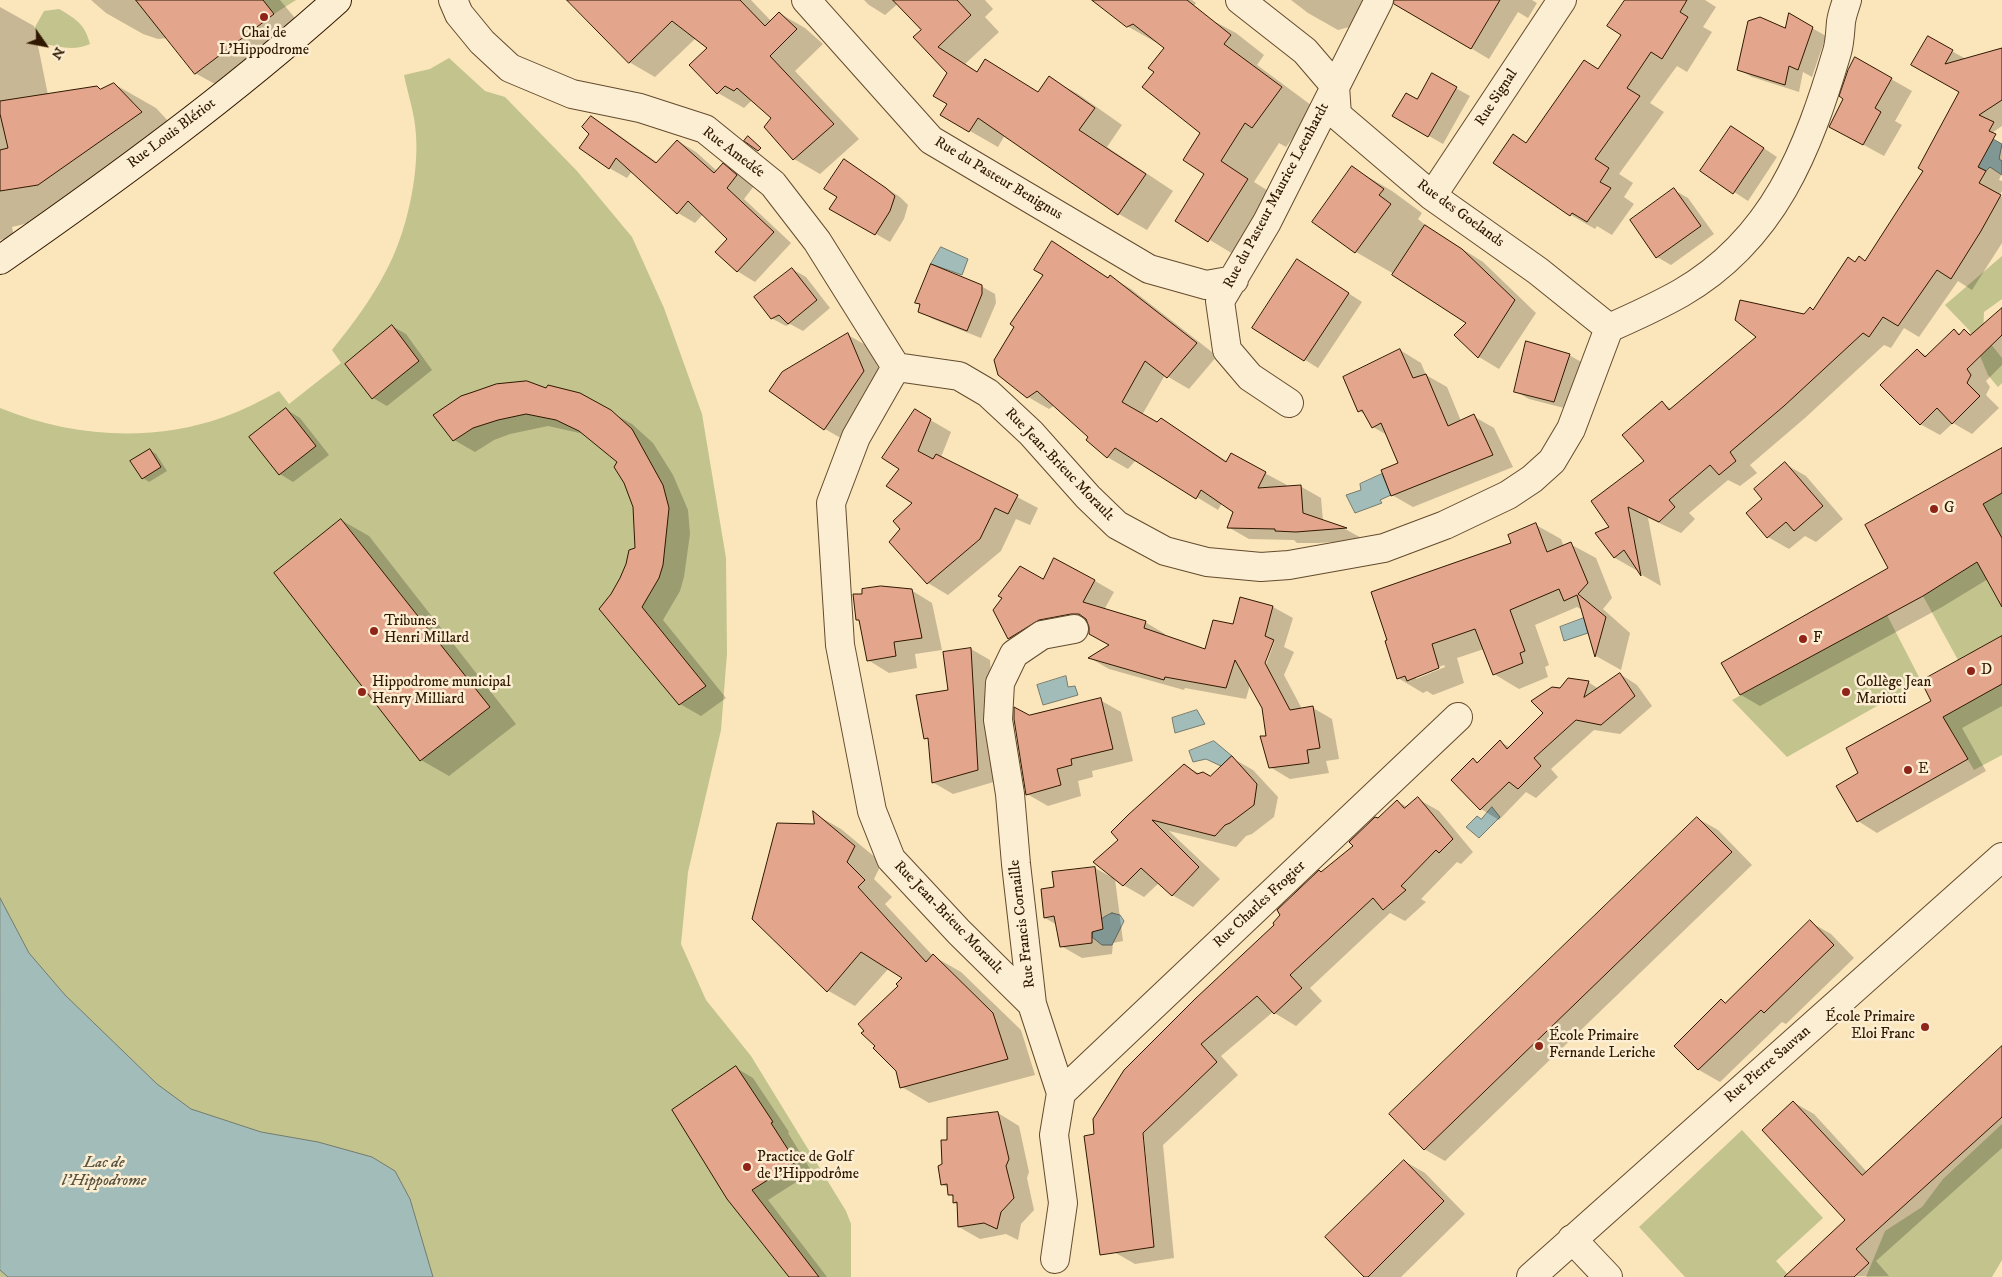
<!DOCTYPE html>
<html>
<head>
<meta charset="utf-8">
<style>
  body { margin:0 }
  #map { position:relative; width:2002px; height:1277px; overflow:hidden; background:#fbe5ba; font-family:"IM FELL DW Pica",serif }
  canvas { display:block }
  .north { position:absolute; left:20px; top:20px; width:50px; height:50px; -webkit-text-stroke:4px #fceed2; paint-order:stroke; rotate:123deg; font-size:14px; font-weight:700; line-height:20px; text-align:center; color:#301800 }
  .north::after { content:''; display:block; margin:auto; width:18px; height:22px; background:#301800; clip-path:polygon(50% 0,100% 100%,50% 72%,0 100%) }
</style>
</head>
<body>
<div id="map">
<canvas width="2002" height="1277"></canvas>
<div class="north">N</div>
</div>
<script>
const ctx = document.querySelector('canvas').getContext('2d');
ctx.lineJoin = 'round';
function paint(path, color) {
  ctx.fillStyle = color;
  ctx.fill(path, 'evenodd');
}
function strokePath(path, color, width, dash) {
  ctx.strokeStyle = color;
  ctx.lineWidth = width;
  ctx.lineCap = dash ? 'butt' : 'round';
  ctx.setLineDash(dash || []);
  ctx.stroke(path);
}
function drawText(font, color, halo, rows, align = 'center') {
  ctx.font = font + ' "IM FELL DW Pica",serif';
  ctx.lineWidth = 5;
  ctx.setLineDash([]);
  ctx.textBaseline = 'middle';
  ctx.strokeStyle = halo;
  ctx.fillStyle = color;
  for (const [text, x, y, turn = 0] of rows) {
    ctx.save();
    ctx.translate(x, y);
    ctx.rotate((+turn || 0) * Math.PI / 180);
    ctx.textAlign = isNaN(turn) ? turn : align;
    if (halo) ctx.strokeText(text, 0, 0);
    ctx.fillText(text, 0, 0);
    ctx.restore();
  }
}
paint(new Path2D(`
  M263 0H296L274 14Z
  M59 9C76 19 85 24 90 44 75 51 60 47 44 44L34 29 44 11Z
  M449 58 485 91 505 97 577 171 632 237 664 308 702 414 726 558 727 653 721 730 688 872 681 944 706 1000 751 1056 846 1211 851 1224V1277H0V408C71 437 151 443 224 417 243 410 261 401 279 391L289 404 341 363 332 350C352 325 371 300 386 271 406 235 419 176 416 135 415 114 408 95 404 75L430 69Z
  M2002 256V299L1984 312 1983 334 2002 358V383L1998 387 1988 375 1969 330 1945 305Z
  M2002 493V538L1898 552Z
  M1977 562 2002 607V636L1958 660 1923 596Z
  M1887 615 1921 681 1787 757 1732 700Z
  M2002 684V755L1974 770 1947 724 1941 718Z
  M2002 1124V1260L1992 1277H1866L1885 1231 1922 1207 1943 1179Z
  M1742 1130 1823 1218 1776 1261 1790 1277H1685L1639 1227Z`), '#c2c38d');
const water = new Path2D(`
  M1993 139 2002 144 1999 159 2002 161V175L1990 167 1986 171 1978 167Z
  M941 247 968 259 962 275 931 264Z
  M1382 474 1391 495 1380 500 1382 503 1355 513 1346 495 1361 490 1360 484Z
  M1584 618 1588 633 1564 641 1560 627Z
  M1066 676 1068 687 1075 686 1078 695 1043 705 1037 685Z
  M1197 710 1205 724 1175 733 1172 718Z
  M1214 741 1232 756 1221 766 1206 759 1193 762 1189 751Z
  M1492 807 1500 817 1479 838 1466 827 1477 816 1481 819Z
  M0 898 29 953 65 995 157 1084 191 1109 261 1132 318 1142 372 1157 395 1171 410 1199 433 1277H8L0 1270Z
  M1112 913 1120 915 1124 921 1112 945H1102L1092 937C1093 925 1101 917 1112 913Z`);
paint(water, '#a2bdb9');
strokePath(water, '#747b6f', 1);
paint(new Path2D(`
  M91 0H280L309 35 231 93 195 73 168 38 158 39 143 34 106 13Z
  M569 0H751L771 21 779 13 805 28 823 44 795 71 859 139 820 174 794 159 773 117 752 100 744 108 718 93 709 48 696 38 655 77 629 62Z
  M864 0H902L885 15 869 5Z
  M922 0H985L993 9 985 17 999 32 965 64 978 72 1039 93 1049 78 1078 94 1122 125 1107 147 1173 191 1147 230 1119 214 1005 135 998 147 970 131 948 103V73L922 30Z
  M1094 0H1192L1196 3 1191 9 1236 33 1264 55 1257 65 1315 108 1286 147 1279 143 1254 182 1281 199 1243 260 1177 220 1206 173 1201 133 1156 72 1166 48 1127 26Z
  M1291 0H1381L1368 22 1338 30 1308 13Z
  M1398 0H1532L1537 3 1528 18 1518 12 1489 59 1402 7Z
  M1627 0H1705L1716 7 1703 27 1712 32 1687 72 1677 66 1650 103 1664 112 1619 174 1633 183 1624 197 1634 204 1612 235 1597 226 1595 229 1571 215 1513 135 1527 143 1598 70 1623 35Z
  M0 7 34 26 48 95 101 90 114 84 156 108 183 137 33 222 12 227 14 237 0 240Z
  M1789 15 1826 36 1812 77 1803 72 1799 92 1752 77 1738 69 1786 30Z
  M1928 38 1966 59 2002 50V126L1967 150 1994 140 2002 144V173L1999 180 2002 181V191L1999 196 2002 197V243L1972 290 1958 281 1919 337 1904 328 1891 348 1884 345 1805 418 1750 465 1757 473 1740 486 1728 480 1689 513 1695 519 1681 533 1648 518 1661 586 1642 575 1637 568 1636 570 1615 558 1597 533 1610 528 1645 461 1662 403 1672 409 1805 315 1814 311 1856 263 1866 262 1927 168 1961 92Z
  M1856 59 1912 91 1895 121 1902 125 1884 156 1851 138 1845 98Z
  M1432 75 1470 96 1443 144 1394 116 1418 101Z
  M591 118 609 128 658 163 678 141 696 152 717 171 723 165 741 175 754 186 744 199 791 243 755 282 737 271 728 239 703 214 695 223 678 213 632 171 627 178 609 168 591 133Z
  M1732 127 1777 157 1748 201 1702 171Z
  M844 160 900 197 908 205 904 219 890 242 831 208 839 197Z
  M1353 168 1392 191 1422 213 1418 219 1429 228 1483 262 1536 313 1499 369 1479 357 1468 322 1394 274 1356 252 1314 221Z
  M1674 190 1688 198 1714 234 1671 265 1657 257Z
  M1053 243 1109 278 1111 277 1131 289 1217 356 1189 389 1165 375 1142 415 1158 424 1162 419 1228 462 1231 455 1287 485 1286 487 1300 486 1321 498 1323 521 1347 530 1365 540 1318 543H1297L1294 540 1249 539 1228 527 1234 511 1222 503 1218 510 1136 460 1128 469 1107 457 1090 437 1055 405 1049 409 1028 397 1045 275Z
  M792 269 806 277 830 308 803 331 790 324 786 326 771 318Z
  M1311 269 1362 302 1318 368 1254 328Z
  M981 286 995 294 996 303 981 338 933 319 919 311 921 305 917 303Z
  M2002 309V365L1986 381 1990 387 1986 395 1999 408 1972 434 1953 423 1940 435 1920 424 1917 350 1927 356 1954 330 1961 335 1965 331 1972 335Z
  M392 326 406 334 432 370 387 406 373 398Z
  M848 335 869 347 885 383 846 441 825 429 771 391Z
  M1400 350 1421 363 1426 375 1447 387 1461 421 1473 416 1494 428 1513 467 1413 507 1392 495 1400 463 1387 435 1373 427 1366 415 1359 411Z
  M1569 355 1583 363 1568 409 1529 399 1515 391Z
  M287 410 300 418 329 455 293 482 280 474Z
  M915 411 951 432 941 457 1038 508 1030 525 1016 519 1001 551 948 595 928 583 901 529 914 503 901 468Z
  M611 412 632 424 653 443 673 475 688 510 690 534 684 577 680 591 663 620 726 698 701 716 680 704 612 595 637 549 634 507 619 462 584 434 548 426 510 434 494 440 475 452 454 440 435 415Z
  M150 450 156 454 167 471 149 482 143 478Z
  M2002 450V596L1988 579 1942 607 1760 706 1741 695 1722 663 1890 568Z
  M1785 464 1806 476 1843 519 1816 542 1805 536 1789 549 1768 537 1748 514 1764 499Z
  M341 520 369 536 516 724 449 776 421 760Z
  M1536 525 1561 539 1564 547 1570 544 1596 558 1612 598 1603 609 1630 633 1621 670 1596 656 1583 610 1577 607 1535 625 1549 665 1545 667 1548 677 1519 689 1494 674 1484 649 1457 658 1464 683 1433 695 1427 691 1423 693 1398 678 1513 544ZM1444 665 1445 667 1416 679V676Z
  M1044 580 1095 581 1114 592 1104 610 1145 622 1165 634 1164 637 1206 651 1234 626 1241 598 1273 607 1293 618 1284 647 1294 652 1284 675 1302 709 1313 708 1332 719 1339 759 1326 761 1329 773 1290 779 1270 767 1264 708 1250 685 1246 699 1185 688 1184 690 1109 669 1090 658 1111 645 1089 623 1066 609 1065 612 1088 625 1059 631 1029 649 1009 638ZM1273 640H1275L1264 670 1262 669Z
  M911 590 932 603 942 650 915 654 917 668 889 673 868 660 861 621 858 620Z
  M2002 637V706L1962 728 1986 771 1877 833 1858 821 1860 774 1933 702Z
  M971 649 990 660 997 781 953 794 934 783 930 741 925 738Z
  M1620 674 1637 685 1652 706 1620 734 1594 730 1551 769 1558 777 1536 798 1526 792 1499 820 1481 809 1453 780 1474 760 1479 763 1500 742 1510 747 1544 713 1561 689 1588 682 1599 689Z
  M1100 700 1121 712 1133 761 1092 771 1093 777 1078 781 1081 796 1048 806 1027 794 1029 717Z
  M1232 758 1253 770 1278 797 1274 817 1252 834 1246 836 1236 847 1169 831 1220 879 1193 907 1172 895 1159 883 1144 897 1123 885 1120 840 1184 765 1200 774 1210 777Z
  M1418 799 1439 811 1473 852 1461 864 1457 862 1421 899 1426 902 1405 921 1390 913 1310 988 1322 1001 1296 1026 1273 1012 1221 1056 1238 1075 1163 1145 1174 1258 1135 1264 1114 1252 1095 1135 1321 873 1355 846 1378 820 1397 801 1407 807ZM1143 1126 1152 1220H1150L1141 1127Z
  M815 814 841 829 882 863 874 879 892 897 885 904 933 956 961 972 1021 1030 1035 1075 929 1103 902 1087 897 1070 877 1046 904 978 889 968 855 1006 827 990Z
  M1697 818 1718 830 1752 865 1445 1161 1424 1149Z
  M1095 868 1115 879 1123 941 1113 943 1112 954 1082 958 1061 946 1057 925 1045 918 1055 888Z
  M1810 922 1831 934 1854 958 1786 1024 1782 1022 1720 1082 1699 1070 1676 1046 1722 1001 1726 1004Z
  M2002 1048V1148L1876 1261 1889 1276 1799 1277 1847 1220 1793 1102 1814 1114 1867 1172Z
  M736 1068 753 1078 789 1132 788 1133 812 1172 768 1200 827 1277H790L728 1198Z
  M998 1113 1019 1126 1029 1172 1027 1178 1034 1210 1021 1224 1018 1240 1006 1234 980 1239 959 1227 958 1205 954 1203V1197L949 1194V1188L943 1185 944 1165 948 1141Z
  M1404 1161 1425 1173 1465 1214 1401 1277H1366Z`), '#0003');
const building = new Path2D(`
  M136 0H263L274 14 195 74Z
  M567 0H740L765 26 779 12 797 29 770 56 834 124 793 160 764 127 771 118 737 88 734 91 725 86 717 94 689 65 707 48 672 21 629 63Z
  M893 0H957L971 15 938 47 977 72 985 59 1038 92 1049 76 1095 108 1079 130 1146 174 1118 215 978 118 969 132 940 115 947 104 933 96 947 73 913 37 921 30Z
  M1092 0H1187L1231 35 1224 44 1282 87 1252 128 1245 123 1221 161 1248 179 1208 242 1175 221 1204 174 1183 160 1200 133 1142 87 1154 72 1148 68 1164 48 1133 24 1127 27Z
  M1394 0H1500L1471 49 1394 4Z
  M1625 0H1687L1680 12 1688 17 1662 59 1651 52 1627 88 1640 96 1595 159 1609 168 1600 182 1611 188 1587 222 1572 213 1570 216 1493 163 1513 134 1526 143 1584 60 1598 69 1621 35 1607 26Z
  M1789 13 1813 27 1798 70 1789 66 1785 85 1737 70 1748 21 1760 17 1785 28Z
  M1928 36 1953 50 1945 64 2002 48V100L1979 115 1994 122 1989 131 1996 134 1978 167 1986 171 1979 183 2001 195 1981 231 1951 279 1937 270 1898 326 1883 317 1869 337 1863 333 1784 406 1730 452 1736 461 1719 475 1710 465 1669 500 1675 507 1659 522 1628 507 1641 576 1624 550 1614 558 1595 533 1609 527 1591 501 1644 461 1622 435 1662 401 1669 410 1756 337 1735 320 1740 300 1804 314 1810 307 1813 310 1848 257 1855 262 1859 256 1865 261 1923 171 1918 168 1959 92 1911 65Z
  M1855 57 1892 78 1875 108 1881 112 1863 145 1829 127 1843 99 1839 96 1848 70Z
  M1432 73 1457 87 1428 137 1392 116 1406 93 1417 99Z
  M114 83 142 112 38 185 0 191V150L8 148 0 114V101L97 86 100 89Z
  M591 116 656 163 677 140 714 173 723 163 737 175 727 188 774 232 737 272 715 252 727 239 688 201 677 214 616 158 609 169 579 148 589 134 582 127Z
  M1731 126 1764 148 1733 194 1700 171Z
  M748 136 761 148 758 151 744 141Z
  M844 159 886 188 895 196 890 211 875 235 829 209 837 197 824 189Z
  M1352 166 1384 189 1379 195 1391 204 1355 253 1312 222Z
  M1674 188 1701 226 1656 258 1630 220Z
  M1425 225 1462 249 1515 300 1478 358 1454 335 1466 323 1392 275Z
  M1052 241 1108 278 1110 275 1197 343 1167 378 1145 361 1122 402 1157 422 1161 418 1226 462 1231 453 1266 472 1258 488 1301 485 1303 513 1347 528 1296 532 1275 531V529L1227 528 1233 512 1201 490 1196 499 1115 448 1107 458 1086 440 1088 437 1037 391 1027 398 998 375 994 360 1014 327 1010 324 1043 275 1034 270Z
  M1297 259 1349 293 1304 361 1252 328Z
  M931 264 982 285V294L967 331 918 312 920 304 915 303Z
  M792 268 817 300 788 324 779 315 771 319 754 297Z
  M2002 308V335L1967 369 1971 375 1967 383 1980 396 1952 424 1937 408 1920 425 1880 385 1917 349 1925 357 1954 329 1959 335 1964 329 1970 335Z
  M392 325 419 361 372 399 345 364Z
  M848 333 864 371 824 430 769 391 782 372Z
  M1526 341 1570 354 1554 402 1514 392Z
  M1400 349 1413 378 1426 374 1448 426 1474 414 1493 455 1391 496 1381 470 1398 463 1381 423 1372 428 1362 410 1358 412 1343 377Z
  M527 381 546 388 548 385 580 393 611 410 632 429 663 485 669 508 663 565 659 578 642 607 706 686 679 705 599 609 611 594 620 578 626 564 629 550 635 548 633 507 624 483 614 467 617 462 579 431 556 420 526 414 498 420 473 428 453 441 433 415 461 396 473 392 496 384Z
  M286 408 316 446 279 475 249 437Z
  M915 409 931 419 918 451 933 459 936 454 1018 495 1008 514 995 508 980 539 927 584 889 542 900 529 893 521 912 503 886 486 899 469 882 458Z
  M2002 448V493L1983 504 2002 538V607L1977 562 1923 596 1740 695 1721 663 1888 568 1865 525Z
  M150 449 161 467 142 479 130 461Z
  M1785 462 1823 506 1794 531 1786 522 1767 538 1746 513 1762 499 1754 489Z
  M341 519 490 707 420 761 274 573Z
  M1536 523 1547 552 1571 542 1588 583 1578 594 1606 617 1595 657 1577 595 1564 601 1559 589 1510 610 1525 651 1520 653 1523 663 1493 675 1475 629 1432 644 1439 668 1407 681 1405 676 1397 679 1385 641 1387 640 1371 592 1511 543 1508 535Z
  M1054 558 1095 580 1083 602 1146 621 1144 628 1205 649 1213 620 1233 624 1240 597 1273 606 1265 636 1274 640 1265 663 1290 710 1313 706 1320 748 1307 750 1309 763 1269 768 1260 736H1266L1262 708 1235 660 1226 688 1165 677 1164 680 1088 658 1109 645 1089 634V627L1086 619 1079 614H1071L1039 620 1008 639 993 610 1002 598 998 596 1020 566 1043 579Z
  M881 586 912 589 922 638 894 642 896 656 867 661 859 620H856L853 594H862V589Z
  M2002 636V684L1943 717 1968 759 1857 822 1836 786 1858 773 1846 748 1931 701 1921 681Z
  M971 648 978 770 932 783 928 738 924 739 916 695 948 690 943 652Z
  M1620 673 1635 696 1601 725 1576 720 1534 758 1541 766 1518 789 1509 782 1480 810 1451 780 1473 758 1477 763 1500 740 1507 749 1543 713 1531 701 1552 687 1560 688 1568 678 1589 681 1584 697Z
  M1101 698 1113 749 1071 759 1072 765 1057 769 1061 785 1026 795 1014 719V707L1029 715Z
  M1232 756 1257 784 1254 805 1230 823 1225 825 1215 836 1152 820 1199 867 1172 896 1141 868 1123 886 1093 862 1118 840 1111 832 1128 815 1184 764 1197 774 1203 772 1210 776Z
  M1418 797 1453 839 1439 853 1436 850 1401 886 1406 890 1383 910 1373 898 1290 975 1302 988 1274 1014 1257 996 1201 1044 1217 1062 1143 1133 1154 1247 1100 1255 1084 1136 1094 1134 1093 1119 1124 1070 1195 999 1274 925 1273 923 1280 915 1277 910 1319 870 1321 872 1353 846 1349 842 1375 817 1378 818 1397 800 1404 808Z
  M813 811 855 846 847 862 865 880 858 887 926 962 933 954 993 1013 1008 1059 900 1088 896 1071 873 1048 875 1046 861 1033 864 1031 858 1024 898 986 896 984 902 978 861 952 827 992 752 919 777 823 814 824Z
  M1697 817 1732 852 1424 1150 1389 1114Z
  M1095 867 1103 929 1092 932V943L1060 947 1054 916 1044 918 1041 889 1054 887 1052 872Z
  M1810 920 1834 945 1764 1013 1761 1010 1698 1070 1674 1046 1721 999 1725 1003Z
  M2002 1046V1117L1856 1249 1869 1263 1854 1277H1784L1845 1220 1762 1130 1793 1101 1862 1175Z
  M736 1066 773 1122 771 1123 796 1162 752 1190 819 1277H789L727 1199 672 1110Z
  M998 1112 1009 1159 1006 1166 1014 1198 1001 1212 997 1229 984 1223 958 1227 957 1202 953 1203V1195H948L947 1184 941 1185 938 1166 942 1164 941 1140H947V1118Z
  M1404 1160 1444 1201 1368 1277H1364L1325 1237Z`);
paint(building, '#e3a68d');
strokePath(building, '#301800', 1);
const street = new Path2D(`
  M453 0 459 14 482 42 510 68 572 94 640 108 705 129 773 184 817 241 896 367
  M806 0 931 140 1149 269 1206 285 1234 280
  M1240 0 1305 51 1335 86 1337 115 1432 196 1538 271 1609 328
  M1432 196 1562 0
  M1289 403 1250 377 1227 350 1220 301 1267 222 1379 0
  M1032 1004 959 932 891 859 872 811 840 645 831 503 856 437 896 367 959 376 988 393 1031 433 1088 497 1117 525 1165 551 1207 562 1261 567 1289 565 1384 548 1445 525 1508 495 1532 479 1552 461 1571 429 1609 328C1634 317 1658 306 1681 293 1774 239 1808 150 1837 52 1840 42 1840 32 1841 22 1842 14 1845 7 1847 0
  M1061 1093 1458 717
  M1572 1239 1608 1277
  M1055 1259 1063 1203 1054 1135 1061 1093 1032 1004 1016 864 1010 794 998 720 1000 683 1014 654 1042 635 1074 629
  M1531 1277 2002 857`);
const secondary = new Path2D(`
  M0 260C116 179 231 95 337 0`);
strokePath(street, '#634b2e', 30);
strokePath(secondary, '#301800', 30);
strokePath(street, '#fceed2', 28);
strokePath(secondary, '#fceed2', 28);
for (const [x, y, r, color] of [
  [264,17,5,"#8f2418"],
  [1934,509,5,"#8f2418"],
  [374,631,5,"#8f2418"],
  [1803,639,5,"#8f2418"],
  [1971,671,5,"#8f2418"],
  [362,692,5,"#8f2418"],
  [1846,692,5,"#8f2418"],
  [1908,770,5,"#8f2418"],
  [1925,1027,5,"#8f2418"],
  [1539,1046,5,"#8f2418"],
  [747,1167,5,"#8f2418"]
]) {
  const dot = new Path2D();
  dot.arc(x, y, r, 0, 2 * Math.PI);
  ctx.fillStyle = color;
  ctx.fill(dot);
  strokePath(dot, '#fceed2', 2);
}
drawText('15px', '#301800', '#fceed2', [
  ["Chai de",264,34,"center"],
  ["L'Hippodrome",264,51,"center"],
  ["G",1944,509],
  ["Tribunes",384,622],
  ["Henri Millard",384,639],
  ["F",1813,639],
  ["D",1981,671],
  ["Hippodrome municipal",372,683],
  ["Henry Milliard",372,700],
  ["Collège Jean",1856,683],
  ["Mariotti",1856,700],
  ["E",1918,770],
  ["École Primaire",1915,1018,"right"],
  ["Eloi Franc",1915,1035,"right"],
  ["École Primaire",1549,1037],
  ["Fernande Leriche",1549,1054],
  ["Practice de Golf",757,1158],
  ["de l'Hippodrôme",757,1175]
], 'left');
drawText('15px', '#301800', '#fceed2', [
  ["Rue Signal",1497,98,-57],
  ["Rue Louis Blériot",172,134,-37],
  ["Rue Amedée",733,153,37],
  ["Rue du Pasteur Benignus",998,179,31],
  ["Rue du Pasteur Maurice Leenhardt",1277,196,-62],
  ["Rue des Goelands",1460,214,36],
  ["Rue Jean-Brieuc Morault",1059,465,46],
  ["Rue Charles Frogier",1260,905,-43],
  ["Rue Jean-Brieuc Morault",948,918,46],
  ["Rue Francis Cornaille",1023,924,-97],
  ["Rue Pierre Sauvan",1768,1065,-41]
]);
drawText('italic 16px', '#585241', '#fceed2', [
  ["Lac de",104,1164],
  ["l'Hippodrome",104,1182]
]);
</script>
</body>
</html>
